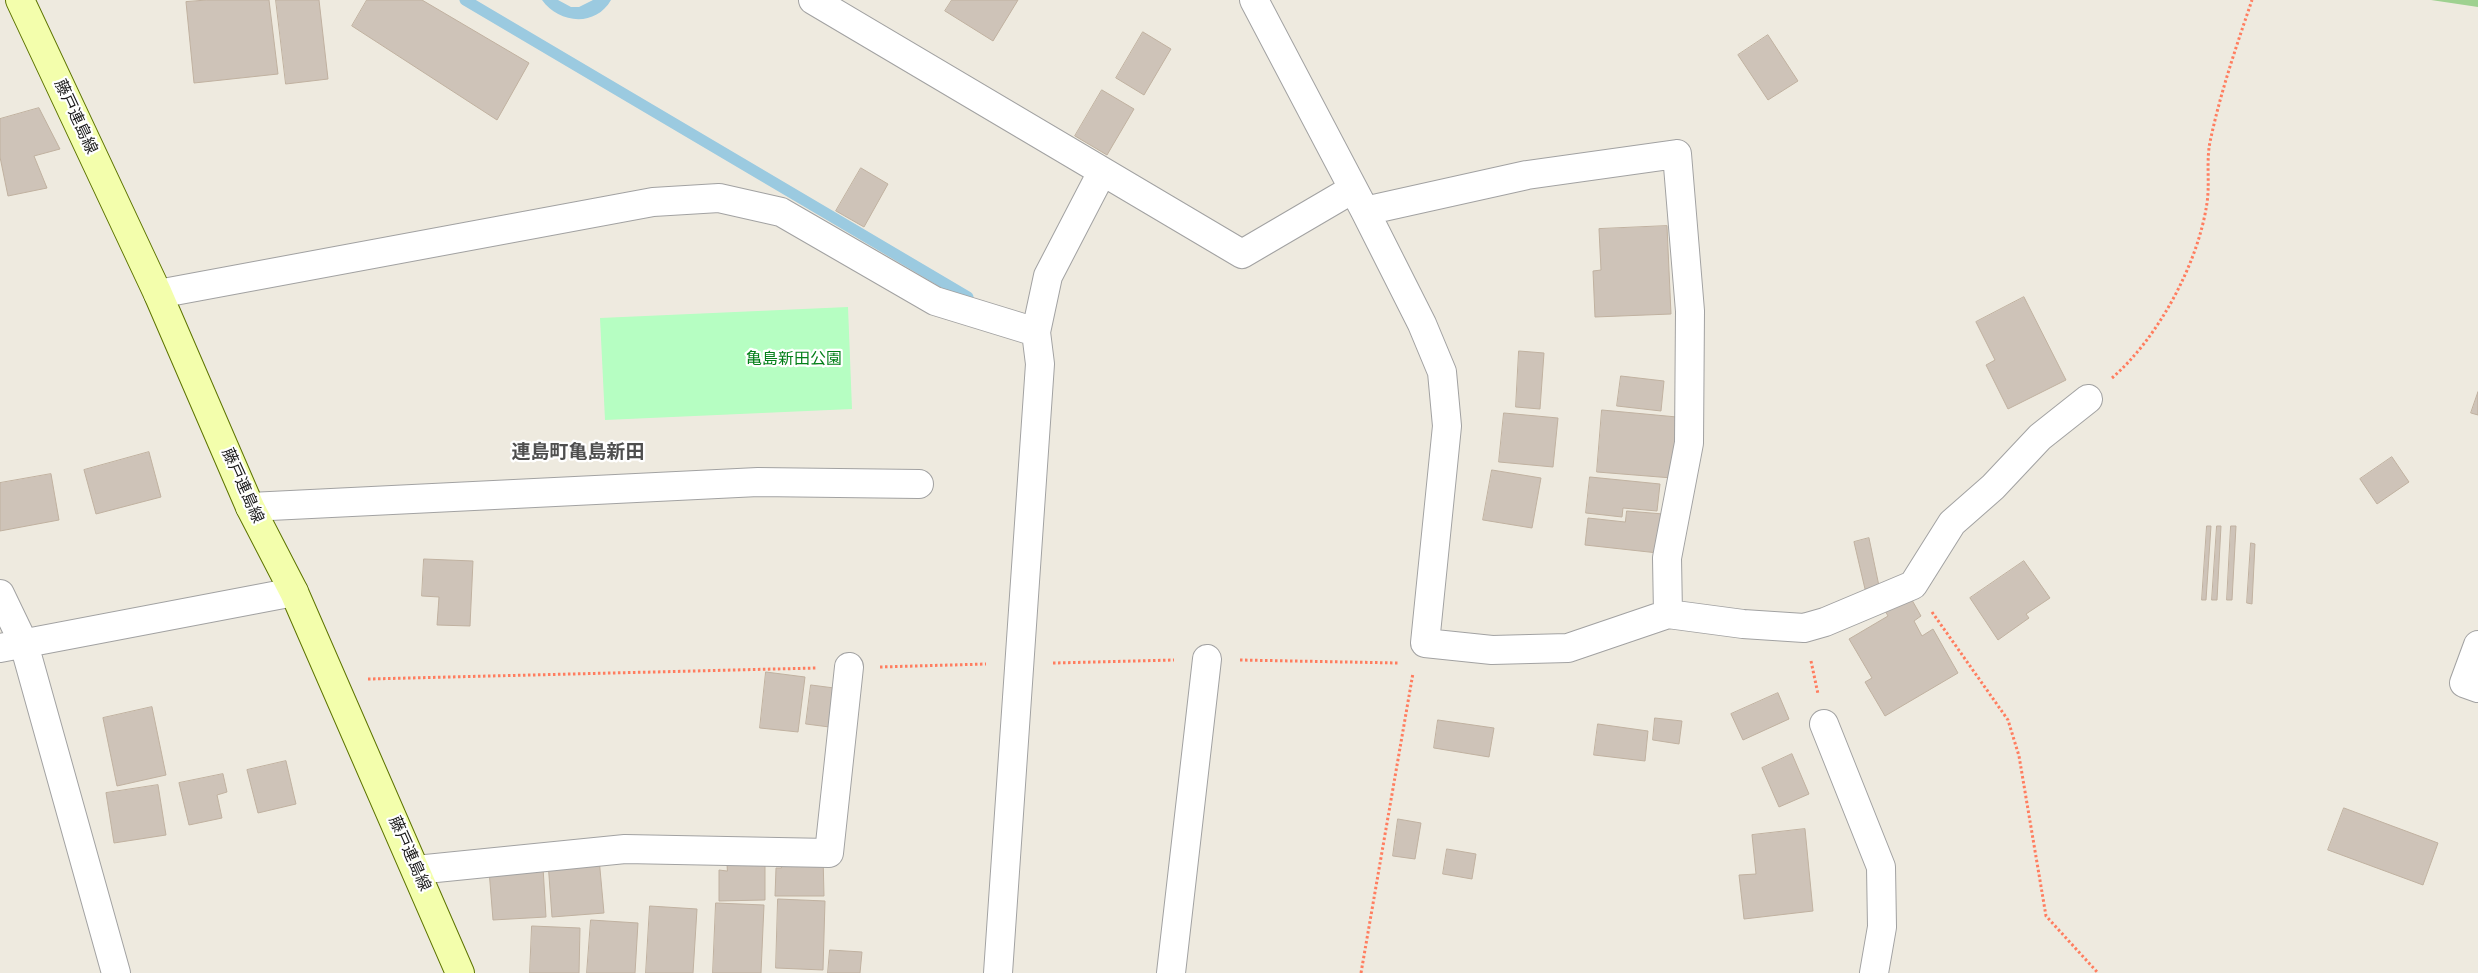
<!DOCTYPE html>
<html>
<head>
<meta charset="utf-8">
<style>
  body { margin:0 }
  canvas { display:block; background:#eeeadf }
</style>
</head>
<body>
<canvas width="2478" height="973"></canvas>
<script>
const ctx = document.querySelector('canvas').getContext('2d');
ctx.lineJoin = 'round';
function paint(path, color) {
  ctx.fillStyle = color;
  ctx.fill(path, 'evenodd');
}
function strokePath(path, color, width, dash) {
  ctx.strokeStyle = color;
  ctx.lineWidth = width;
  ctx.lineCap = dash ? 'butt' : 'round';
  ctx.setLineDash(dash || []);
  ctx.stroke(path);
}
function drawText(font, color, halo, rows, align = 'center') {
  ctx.font = font + ' Roboto,"Noto Sans JP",sans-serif';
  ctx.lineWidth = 4.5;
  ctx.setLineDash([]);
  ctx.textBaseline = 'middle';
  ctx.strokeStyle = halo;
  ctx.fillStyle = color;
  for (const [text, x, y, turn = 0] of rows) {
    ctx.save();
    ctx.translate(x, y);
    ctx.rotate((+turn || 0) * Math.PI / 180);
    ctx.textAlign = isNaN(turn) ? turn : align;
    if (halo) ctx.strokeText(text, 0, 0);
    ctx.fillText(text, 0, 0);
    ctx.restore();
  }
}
paint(new Path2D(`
  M2431 0H2478V7Z`), '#9ed190');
paint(new Path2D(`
  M848 307 852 409 605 420 600 318Z`), '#b6fec2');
paint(new Path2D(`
  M542 0H558L571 7H579L593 0H611C595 28 558 23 542 0Z`), '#9bcae0');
strokePath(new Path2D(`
  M465 0 968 297`), '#9bcae0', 11);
const building = new Path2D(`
  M207 0H269L278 74 194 83 186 2Z
  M276 0H319L328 79 286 84Z
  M367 0H422L529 63 497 120 352 26Z
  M952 0H1018L993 41 945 11Z
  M1143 32 1171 49 1144 95 1116 78Z
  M1768 35 1798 81 1768 100 1738 55Z
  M1102 90 1134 109 1107 155 1075 136Z
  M39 108 60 149 34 156 47 188 8 196 0 157V119Z
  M861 168 888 184 864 227 836 211Z
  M1667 226 1671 314 1595 317 1593 271 1601 270 1599 229Z
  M2024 297 2066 380 2008 409 1986 365 1995 360 1976 322Z
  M1519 351 1544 353 1540 409 1516 407Z
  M1621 376 1664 381 1661 411 1617 406Z
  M2478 392V415L2471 413Z
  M1602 410 1677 417 1672 478 1597 472Z
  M1504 413 1558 418 1553 467 1499 462Z
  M149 452 161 497 96 514 84 470Z
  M2392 457 2409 482 2377 504 2360 479Z
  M1492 470 1541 478 1532 528 1483 520Z
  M51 474 59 520 0 531V483Z
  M1590 477 1660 484 1657 511 1623 508 1622 517 1586 513Z
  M1627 511 1663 514 1658 553 1585 545 1588 518 1625 522Z
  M2207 526H2211L2206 600H2202Z
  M2217 526H2221L2217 600H2212Z
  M2231 526H2236L2232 600H2227Z
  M1869 538 1879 586 1865 589 1854 542Z
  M2251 543 2255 544 2252 604 2247 603Z
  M424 559 473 561 470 626 437 625 439 597 422 596Z
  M2024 561 2050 598 2026 614 2029 618 1998 640 1970 598Z
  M1908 593 1921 616 1914 621 1922 636 1933 629 1958 673 1885 716 1865 682 1872 678 1849 639 1888 616 1883 607Z
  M766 672 805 677 798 732 760 728Z
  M811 685 842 689 837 728 806 724Z
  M1778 693 1789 719 1743 740 1731 714Z
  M152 707 166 775 117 786 103 718Z
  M1655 718 1682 721 1679 744 1653 740Z
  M1438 720 1494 728 1489 757 1434 748Z
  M1598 724 1648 731 1645 761 1594 755Z
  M1792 754 1809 794 1779 807 1762 768Z
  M286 761 296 804 258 813 247 770Z
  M223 774 227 792 217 795 222 818 189 825 179 783Z
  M158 785 166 835 114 843 106 793Z
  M2344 808 2438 843 2423 885 2328 850Z
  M1398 819 1421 823 1415 859 1393 856Z
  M1805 829 1813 911 1744 919 1739 875 1756 874 1752 835Z
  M1447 849 1476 854 1472 879 1443 874Z
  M781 854 823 855 824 896H775L776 868H781Z
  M727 857H765V900L719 901V870L727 871Z
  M599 858 604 913 552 917 548 862Z
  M543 867 546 917 493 920 489 870Z
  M778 899 825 901 823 970 776 968Z
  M716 903 764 905 761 973H713Z
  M650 906 697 909 693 973H646Z
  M591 920 638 923 635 973H587Z
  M532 926 580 928 579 973H530Z
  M830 950 862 952 860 973H828Z`);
paint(building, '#cec3b8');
strokePath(building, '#c0b1a0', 1);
const minor = new Path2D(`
  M813 0 1242 254 1353 189
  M1254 0 1365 211 1422 324 1442 372 1447 426 1425 643 1492 650 1568 648 1668 614 1667 558 1689 443 1690 311 1677 154 1527 175 1365 211
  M158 294 653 202 719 198 781 212 935 301 1036 332
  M250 507 758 482 919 484
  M0 594 24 644 116 973
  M1668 614 1743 624 1804 628 1825 622 1913 585 1952 523 1993 487 2040 437 2088 399
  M2478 645 2464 683 2478 688
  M0 648 294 592
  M1824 724 1881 867 1882 927 1874 973
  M416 870 625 849 829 853 849 667
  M998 973 1040 364 1036 332 1048 276 1102 172
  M1171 973 1207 659`);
const secondary = new Path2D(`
  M20 0 158 294 250 507 294 592 460 973`);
strokePath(minor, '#a2a2a2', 30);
strokePath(secondary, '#5d7400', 30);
strokePath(new Path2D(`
  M2112 378C2158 338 2198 264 2207 203 2210 183 2206 162 2210 142 2220 94 2236 47 2252 0
  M1932 612 2008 720 2019 756 2046 916 2098 973
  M1240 660 1399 663
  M1811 661 1818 694
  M1053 663 1174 660
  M880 667 986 664
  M368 679 816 668
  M1361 973 1413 673`), '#ff7d5f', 3, [2.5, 2.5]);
strokePath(minor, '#fff', 28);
strokePath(secondary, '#f3feac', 28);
drawText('16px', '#1b1b1b', '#fff', [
  ["藤戸連島線",75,117,65],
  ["藤戸連島線",242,486,66],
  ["藤戸連島線",409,854,66]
]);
drawText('16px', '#037f18', '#fff', [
  ["亀島新田公園",794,360]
]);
drawText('bold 19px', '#4e4e4e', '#fff', [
  ["連島町亀島新田",578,453]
]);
</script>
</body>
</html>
